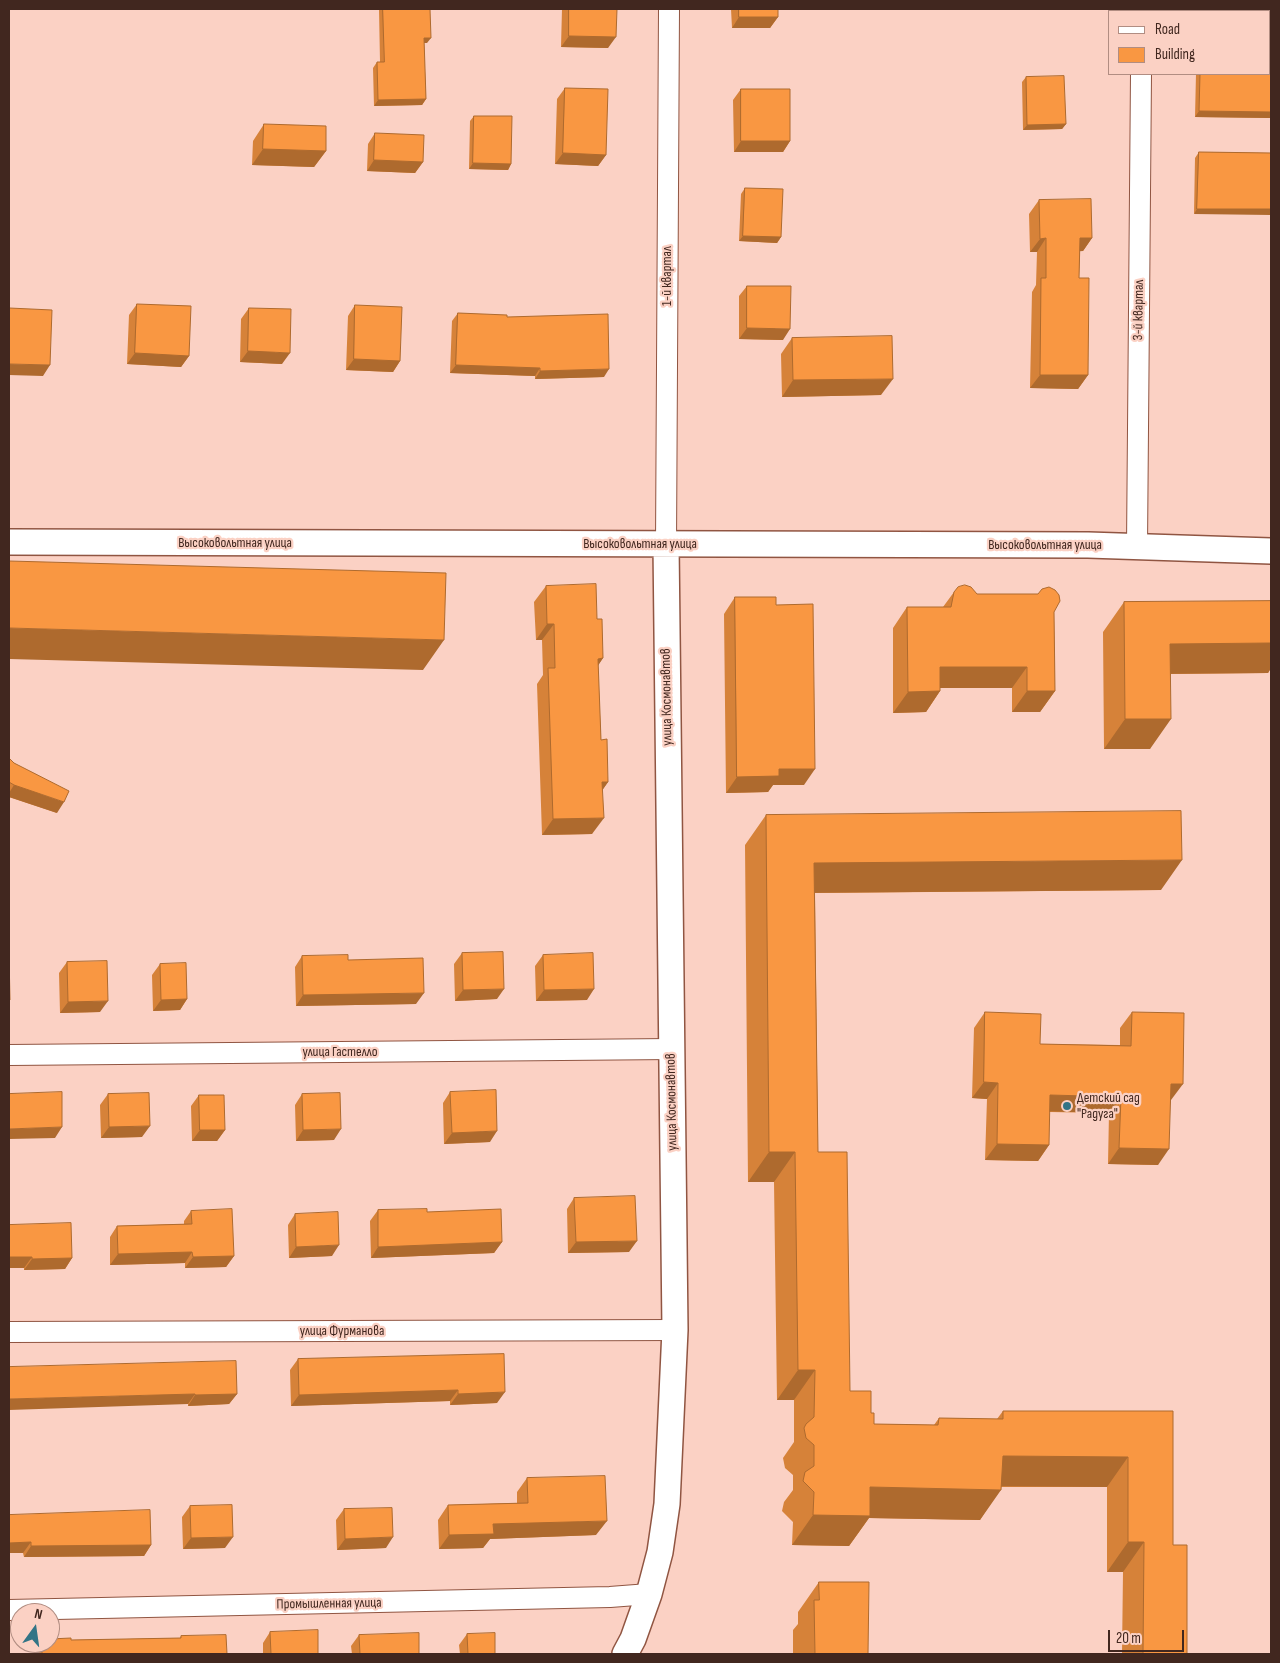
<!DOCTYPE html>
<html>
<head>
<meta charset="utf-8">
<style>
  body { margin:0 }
  #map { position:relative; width:1280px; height:1663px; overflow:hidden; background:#fbd1c4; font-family:"Sofia Sans Condensed",sans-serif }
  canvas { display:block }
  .frame { position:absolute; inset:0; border:10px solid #41271f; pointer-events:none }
  .legend { position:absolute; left:1108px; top:10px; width:162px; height:65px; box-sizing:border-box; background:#fbd1c4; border:1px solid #b18d82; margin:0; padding:6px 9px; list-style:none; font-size:15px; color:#41271f }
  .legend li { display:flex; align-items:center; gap:10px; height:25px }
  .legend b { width:25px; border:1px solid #b18d82 }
  .north { position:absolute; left:10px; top:1603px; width:50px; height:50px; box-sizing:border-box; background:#fbd1c4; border:1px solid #b18d82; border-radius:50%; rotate:14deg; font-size:14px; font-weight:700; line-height:20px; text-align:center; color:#41271f }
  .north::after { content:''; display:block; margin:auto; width:18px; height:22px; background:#327486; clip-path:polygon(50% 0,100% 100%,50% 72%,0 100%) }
  .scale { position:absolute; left:1108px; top:1630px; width:76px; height:22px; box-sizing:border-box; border:2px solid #41271f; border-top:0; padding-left:6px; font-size:15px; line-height:18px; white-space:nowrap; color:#41271f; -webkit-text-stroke:4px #fbd1c4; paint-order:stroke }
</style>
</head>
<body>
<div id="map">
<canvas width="1280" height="1663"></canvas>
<div class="frame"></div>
<ul class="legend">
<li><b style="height:6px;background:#fff"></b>Road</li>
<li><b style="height:14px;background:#f99742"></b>Building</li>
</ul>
<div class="north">N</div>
<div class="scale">20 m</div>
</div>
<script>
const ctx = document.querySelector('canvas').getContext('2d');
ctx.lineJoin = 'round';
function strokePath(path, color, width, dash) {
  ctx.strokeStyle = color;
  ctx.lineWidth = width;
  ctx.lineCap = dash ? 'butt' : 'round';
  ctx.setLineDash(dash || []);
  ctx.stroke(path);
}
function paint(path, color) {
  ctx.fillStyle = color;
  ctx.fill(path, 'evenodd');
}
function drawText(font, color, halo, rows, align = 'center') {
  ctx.font = font + ' "Sofia Sans Condensed",sans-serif';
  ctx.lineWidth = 4.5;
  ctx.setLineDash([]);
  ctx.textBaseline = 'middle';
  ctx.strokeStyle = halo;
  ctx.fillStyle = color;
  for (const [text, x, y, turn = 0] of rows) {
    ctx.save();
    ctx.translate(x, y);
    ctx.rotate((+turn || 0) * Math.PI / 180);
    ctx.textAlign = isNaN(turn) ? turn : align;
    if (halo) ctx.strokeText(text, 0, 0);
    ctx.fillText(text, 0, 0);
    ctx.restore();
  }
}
const minor = new Path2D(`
  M1141 11V9
  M666 544 669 9
  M1137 546 1141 74
  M9 1055 672 1049
  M9 1332 675 1330
  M9 1610 610 1597 649 1594`);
const tertiary = new Path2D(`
  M9 542 1088 545 1271 551
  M625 1654 633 1639 649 1594 660 1552 667 1504 675 1330 666 544`);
strokePath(minor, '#905542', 22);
strokePath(tertiary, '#905542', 28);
strokePath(minor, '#fff', 20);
strokePath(tertiary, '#fff', 25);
paint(new Path2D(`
  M379 9H430L427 43H424L426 99 422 105 374 106 373 68 377 62H380Z
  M562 9H617L608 48 561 47Z
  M731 9H778V17L770 28H732Z
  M1197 9H1271L1269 11H1197Z
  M1271 63V118L1195 117 1196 74H1269Z
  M1026 77 1066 124 1062 129 1023 130 1022 82Z
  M565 88 606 155 598 166 555 164 557 99Z
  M741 89 790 141 783 152H734L733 100Z
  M474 116 511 164 508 170 469 169 470 121Z
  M264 124 326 151 314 167 252 165 253 141Z
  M375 133 423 162 415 173 367 171 368 144Z
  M1199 152 1271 153 1194 214 1195 158Z
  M745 188 781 237 777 243 739 241 741 194Z
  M1039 200 1092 238 1083 251H1080L1079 278 1088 375 1078 389 1030 388 1032 292 1036 285 1037 252H1030L1029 214Z
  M747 286 783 340 739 339V296Z
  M137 304 189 356 181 367 127 364 129 315Z
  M355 305 400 361 393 372 346 370 348 316Z
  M249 308 282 364 240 362 241 319Z
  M458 313 507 317 604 377 535 379V376L450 373 452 321Z
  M792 338 881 395 782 397 781 354Z
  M546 586 597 619 603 658 598 665 601 740 608 782 603 789 592 834 542 835 537 684 543 675 542 640H536L534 602Z
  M954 592 977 594 1054 612 1055 691 1040 712H1012V688H940V691L926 712 893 713V628L907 607H943Z
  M735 597 776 605 804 785H773L768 792 726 793 724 614Z
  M1271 601V668L1268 673 1171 674 1150 749H1104L1103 632 1124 602Z
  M9 758 14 763 57 813 9 797Z
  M766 815 1161 890 815 893 818 1152 850 1391 871 1413 874 1424 934 1425 939 1418 997 1419 1003 1411H1173V1545L1187 1654H1122L1123 1572H1107V1487H1001L980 1520 869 1518 849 1546 792 1545 793 1522 782 1511 784 1502 793 1490V1475L785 1468 783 1458 794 1442V1400H777L774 1182H748L745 845Z
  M462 953 497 999 455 1001 454 964Z
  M543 955 587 1000 536 1001 535 966Z
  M302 956 348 960 416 1004 296 1006 295 967Z
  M67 962 100 1012 60 1013 59 973Z
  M160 964 187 999 180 1010 153 1011 152 975Z
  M985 1012 1040 1044 1120 1045V1028L1132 1012 1171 1100 1158 1165 1108 1164 1109 1113 1049 1112V1145L1038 1161 985 1160 987 1099 972 1098 974 1028Z
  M450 1092 490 1142 444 1144 443 1103Z
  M108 1094 142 1137 101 1138 100 1105Z
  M302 1094 334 1140 296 1141 295 1105Z
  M199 1095 225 1130 217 1141H192L191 1106Z
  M574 1198 629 1252 568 1253 567 1209Z
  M378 1210 427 1212 502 1242 494 1253 371 1258 370 1221Z
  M191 1211 234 1256 226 1267 185 1268V1263L110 1265V1237L117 1226 184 1224V1221Z
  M295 1214 332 1256 289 1258 288 1225Z
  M9 1225 72 1258 65 1269 24 1270V1268Z
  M504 1354 497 1403 450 1405V1401L291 1406 290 1370 298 1359Z
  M9 1367 237 1394 229 1404 188 1406V1404Z
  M527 1478 596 1535 490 1539 483 1548 439 1549 438 1520 448 1505 517 1503V1492Z
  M190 1506 225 1548 183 1549 182 1517Z
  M344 1509 386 1548 337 1550 336 1520Z
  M9 1515 151 1545 144 1556 24 1557 23 1553H9Z
  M819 1582 868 1654H793V1630L798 1624V1612Z
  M270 1632 318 1654H263V1643Z
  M467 1634 495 1654H460L459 1645Z
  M359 1635 419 1654H352L351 1646Z
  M181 1636 227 1654H34V1650L39 1643H50L71 1640 180 1638Z`), '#d68239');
paint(new Path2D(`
  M739 17H778L770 28H732Z
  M1269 23H1271V29H1269Z
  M569 36 616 37 608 48 561 47Z
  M424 38H431L427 43H420Z
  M426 99 422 105 374 106 378 100Z
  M1199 111 1271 112V118L1195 117Z
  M1066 124 1062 129 1023 130 1027 125Z
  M741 141H790L783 152H734Z
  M263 149 326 151 314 167 252 165Z
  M563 153 606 155 598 166 555 164Z
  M374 160 423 162 415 173 367 171Z
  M473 163 511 164 508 170 469 169Z
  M1197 209H1271V215L1194 214Z
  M743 236 781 237 777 243 739 241Z
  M1046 238 1037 252H1030L1040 239Z
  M1080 238H1092L1083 251 1070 252Z
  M747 328 790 329 783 340 739 339Z
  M248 351 290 353 282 364 240 362Z
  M135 353 189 356 181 367 127 364Z
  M354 359 400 361 393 372 346 370Z
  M9 364 50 365 43 376 9 375Z
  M456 365 540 368 535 376 450 373Z
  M609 369 604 377 535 379 540 371Z
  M1040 375H1088L1078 389 1030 388Z
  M893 379 881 395 782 397 793 380Z
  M547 624H554L542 640H536Z
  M9 628 444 640 423 670 9 659Z
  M1271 643V668L1268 673 1149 674 1170 644Z
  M603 658 592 675 598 659Z
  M940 667H1027L1012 688H925Z
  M940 691 926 712 893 713 908 692Z
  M1027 691H1055L1040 712H1012Z
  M1125 719H1171L1150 749H1104Z
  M779 769H815L804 785H773L768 792 726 793 737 777Z
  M602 782H608L597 798Z
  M14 785 64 802 57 813 9 797V793Z
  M604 818 592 834 542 835 553 819Z
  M1182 860 1161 890 793 893 814 863Z
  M504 989 497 999 455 1001 463 990Z
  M594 989 587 1000 536 1001 544 990Z
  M424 993 416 1004 296 1006 303 995Z
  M187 999 180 1010 153 1011 161 1000Z
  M108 1001 100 1012 60 1013 68 1002Z
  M984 1082 998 1083 987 1099 972 1098Z
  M1171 1084H1183L1171 1100H1160Z
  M1050 1095 1121 1097 1109 1113 1038 1111Z
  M150 1126 142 1137 101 1138 109 1127Z
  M62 1127 55 1138 9 1139V1129Z
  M341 1129 334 1140 296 1141 303 1130Z
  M200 1130H225L217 1141H192Z
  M497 1131 490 1142 444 1144 452 1133Z
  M997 1144 1049 1145 1038 1161 985 1160Z
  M1119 1148 1169 1149 1158 1165 1108 1164Z
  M769 1152H795L774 1182H748Z
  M637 1241 629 1252 568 1253 576 1242Z
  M502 1242 494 1253 371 1258 378 1247Z
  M339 1245 332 1256 289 1258 296 1247Z
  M192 1252 185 1263 110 1265 118 1254Z
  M234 1256 226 1267 185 1268 193 1257Z
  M9 1257H32L24 1268H9Z
  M72 1258 65 1269 24 1270 32 1259Z
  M798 1370H815L794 1400H777Z
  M458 1390 450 1401 291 1406 299 1395Z
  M505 1392 497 1403 450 1405 458 1394Z
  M195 1394 188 1404 9 1410V1399Z
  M237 1394 229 1404 188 1406 195 1395Z
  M1003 1456 1128 1457 1107 1487 982 1486Z
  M870 1487 1001 1490 980 1520 869 1518 849 1546 792 1545 813 1515Z
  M607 1521 596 1535 490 1539 483 1548 439 1549 449 1535 493 1524Z
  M233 1537 225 1548 183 1549 191 1538Z
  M393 1537 386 1548 337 1550 345 1539Z
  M31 1542 23 1553H9V1543Z
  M1128 1542H1144L1123 1572H1107Z
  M151 1545 144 1556 24 1557 31 1546Z`), '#ae6a2e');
const building = new Path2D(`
  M383 9H430L431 38H424L426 99 378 100 377 62H384Z
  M569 9H617L616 37 569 36Z
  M739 9H778V17H739Z
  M1201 9H1271V23H1269V11H1201Z
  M1269 63H1271V112L1199 111 1200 74H1269Z
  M1064 76 1066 124 1027 125 1026 77Z
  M565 88 608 89 606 155 563 153Z
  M741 89H790V141H741Z
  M474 116H512L511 164 473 163Z
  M264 124 326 126V151L263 149Z
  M375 133 424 135 423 162 374 160Z
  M1199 152 1271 153V209H1197Z
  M745 188 783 189 781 237 743 236Z
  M1091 199 1092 238H1080L1079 278H1089L1088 375H1040L1041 278H1046V238L1040 239 1039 200Z
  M747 286H791L790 329 747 328Z
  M137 304 191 306 189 356 135 353Z
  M355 305 402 307 400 361 354 359Z
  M9 308 52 310 50 365 9 364Z
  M249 308 291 309 290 353 248 351Z
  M458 313 507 315V317L608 314 609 369 540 371V368L456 365Z
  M892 336 893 379 793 380 792 338Z
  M9 561 446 573 444 640 9 628Z
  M596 584 597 619H602L603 658 598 659 601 740 607 739 608 782H602L604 818 553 819 548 668H555L554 624H547L546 586Z
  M965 585 971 587 977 594H1038L1042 589 1049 587 1055 590 1059 595 1060 601 1054 612 1055 691H1027V667H940V691L908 692 907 607H951L954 592 958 587Z
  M735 597H776V605L813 604 815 769H779V776L737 777Z
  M1271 601V643L1170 644 1171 719H1125L1124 602Z
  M9 758 14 763 69 791 64 802 14 785 9 782Z
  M1181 811 1182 860 814 863 818 1152H847L850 1391H871V1413H874V1424L938 1425 939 1418 1003 1419V1411H1173V1545H1187V1654H1143L1144 1542H1128V1457L1003 1456 1001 1490 870 1487V1516L813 1515 814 1492 803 1481 805 1472 814 1466V1445L806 1438 804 1428 806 1424 814 1417 815 1370H798L795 1152H769L766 815Z
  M503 952 504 989 463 990 462 953Z
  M593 953 594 989 544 990 543 955Z
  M9 955 10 1000H9Z
  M348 955V960L423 958 424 993 303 995 302 956Z
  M107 961 108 1001 68 1002 67 962Z
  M186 963 187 999 161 1000 160 964Z
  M985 1012 1041 1014 1040 1044 1131 1046 1132 1012 1184 1013 1183 1084H1171L1169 1149 1119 1148 1121 1097 1050 1095 1049 1145 997 1144 998 1083 984 1082Z
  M496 1090 497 1131 452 1133 450 1092Z
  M62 1092V1127L9 1129V1094Z
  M149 1093 150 1126 109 1127 108 1094Z
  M340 1093 341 1129 303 1130 302 1094Z
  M199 1095H224L225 1130H200Z
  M635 1196 637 1241 576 1242 574 1198Z
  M232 1209 234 1256 193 1257 192 1252 118 1254 117 1226 192 1224 191 1211Z
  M427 1209V1212L501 1209 502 1242 378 1247V1210Z
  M338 1212 339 1245 296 1247 295 1214Z
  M71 1223 72 1258 32 1259V1257H9V1225Z
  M504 1354 505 1392 458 1394V1390L299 1395 298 1359Z
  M236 1361 237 1394 195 1395V1394L9 1399V1367Z
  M605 1476 607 1521 493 1524 494 1534 449 1535 448 1505 528 1503 527 1478Z
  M232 1505 233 1537 191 1538 190 1506Z
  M392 1508 393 1537 345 1539 344 1509Z
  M150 1510 151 1545 31 1546V1542L9 1543V1515Z
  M819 1582H869L868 1654H815L814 1600H819Z
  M318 1630V1654H271L270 1632Z
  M419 1633V1654H360L359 1635Z
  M495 1633V1654H468L467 1634Z
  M226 1635 227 1654H42V1643H50V1639L71 1638V1640L181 1638V1636Z`);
paint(building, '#f99742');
strokePath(building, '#ae6a2e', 1);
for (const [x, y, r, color] of [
  [1067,1106,5,"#327486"]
]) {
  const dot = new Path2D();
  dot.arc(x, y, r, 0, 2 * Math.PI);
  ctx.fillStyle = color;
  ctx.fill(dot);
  strokePath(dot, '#fbd1c4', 2);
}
drawText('14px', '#41271f', '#fbd1c4', [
  ["1-й квартал",667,276,-90],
  ["3-й квартал",1139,310,-89],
  ["Высоковольтная улица",235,543],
  ["Высоковольтная улица",640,544],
  ["Высоковольтная улица",1045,545],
  ["улица Космонавтов",667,697,-91],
  ["улица Гастелло",340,1052],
  ["улица Космонавтов",672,1102,-91],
  ["улица Фурманова",342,1331],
  ["Промышленная улица",329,1604,-1]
]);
drawText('14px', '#41271f', '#fbd1c4', [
  ["Детский сад",1077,1098],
  ["\"Радуга\"",1077,1114]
], 'left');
</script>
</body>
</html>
